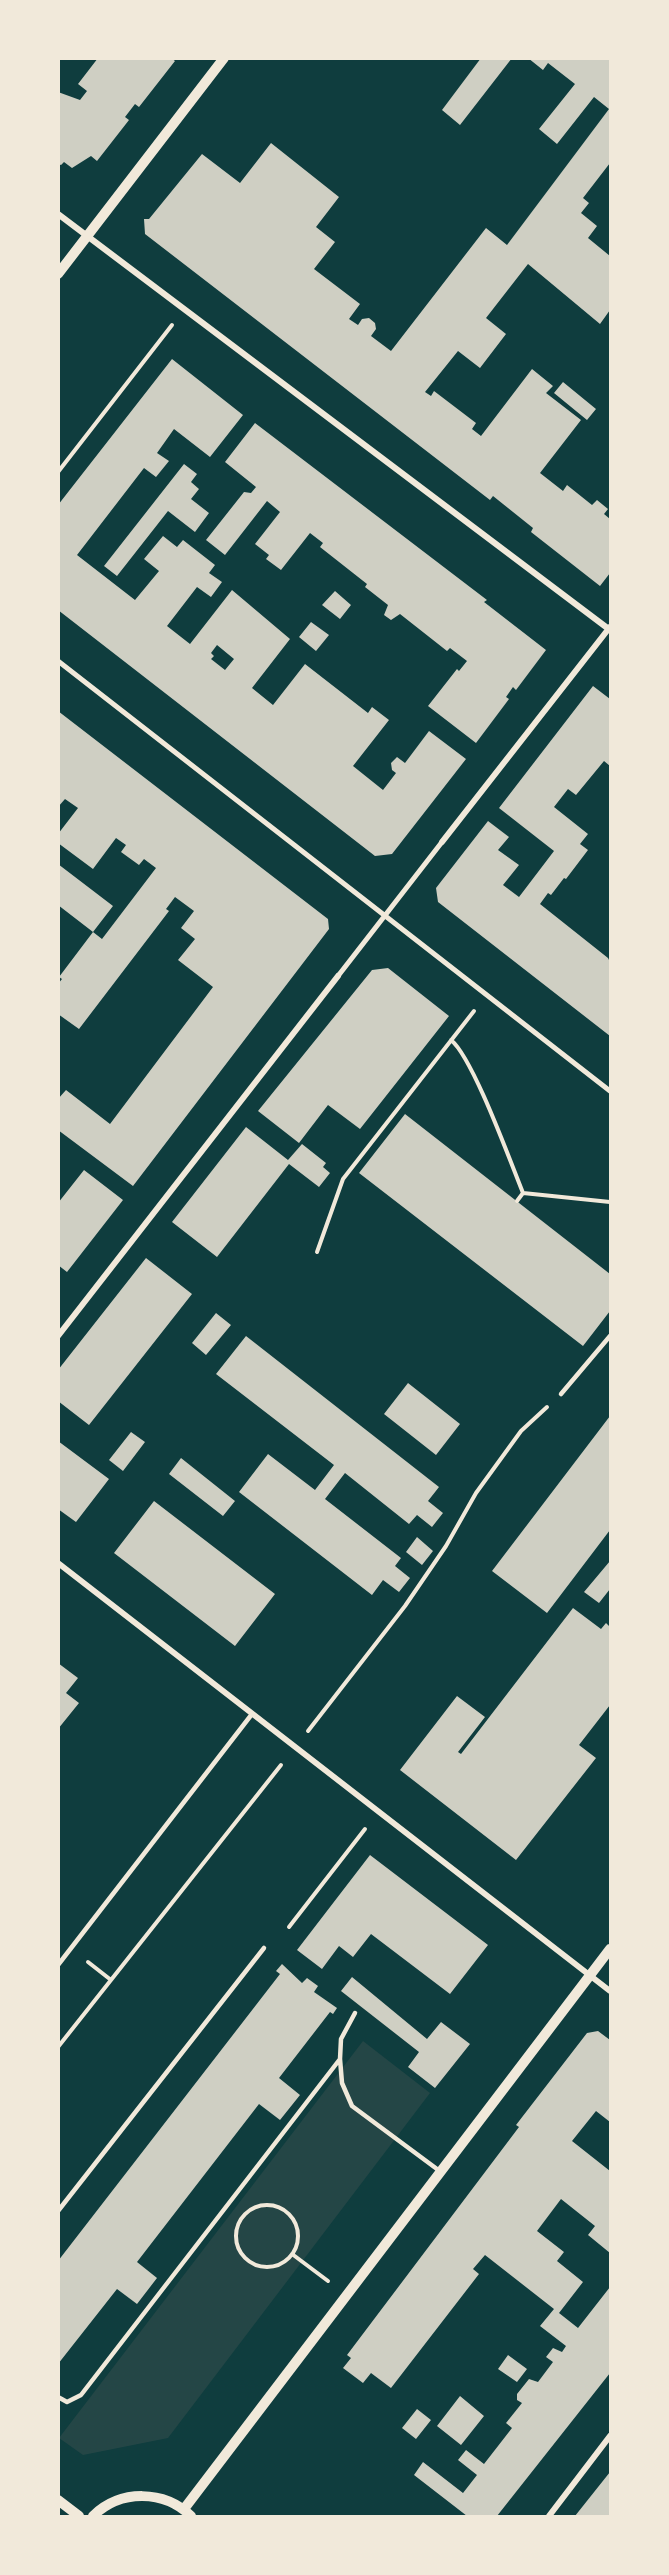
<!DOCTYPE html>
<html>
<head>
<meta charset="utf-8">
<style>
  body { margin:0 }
  #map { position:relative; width:669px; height:2575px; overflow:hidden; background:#0f3d3e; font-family:Ubuntu,sans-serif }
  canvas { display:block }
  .frame { position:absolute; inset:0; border:60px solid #f1e9da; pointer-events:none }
</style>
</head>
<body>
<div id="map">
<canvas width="669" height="2575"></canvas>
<div class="frame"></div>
</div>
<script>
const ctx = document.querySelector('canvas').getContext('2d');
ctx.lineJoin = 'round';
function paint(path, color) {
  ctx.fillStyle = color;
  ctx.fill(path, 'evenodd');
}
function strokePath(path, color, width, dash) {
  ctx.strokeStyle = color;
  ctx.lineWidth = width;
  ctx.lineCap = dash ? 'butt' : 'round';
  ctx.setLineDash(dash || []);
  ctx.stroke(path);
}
paint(new Path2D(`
  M363 2041 430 2093 168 2438 83 2455 59 2438Z`), '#244646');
paint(new Path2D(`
  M98 58H171L175 61 139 107 135 104 125 117 129 120 97 161 91 156 72 168 64 162 61 165 58 164V92L80 100 87 91 78 84Z
  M481 58H512L460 125 442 110Z
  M528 58H610V163L583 198 589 203 581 213 597 226 588 238 610 256V310L600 324 528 264 486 318 506 334 480 368 458 351 425 392 431 396 434 391 476 423 472 429 481 436 532 369 553 386 546 393 581 420 540 473 563 491 567 485 592 505 597 500 608 509 604 514 610 519V573L600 586 531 532 533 528 493 496 490 500 145 234 144 219H149L202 154 240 183 271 143 339 197 316 227 335 242 314 269 360 304 349 319 358 325 362 319 369 318 375 323 376 329 371 336 391 351 486 228 507 245 609 109 594 97 557 144 539 129 575 84 548 63 543 70Z
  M172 359 243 415 210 457 174 429 157 453 169 461 156 477 144 468 77 555 135 600 159 571 144 559 163 536 177 547 183 540 215 565 209 573 222 582 211 597 197 587 167 626 190 644 232 590 290 639 252 688 273 705 305 664 368 713 372 707 389 720 353 766 383 790 396 773 392 770 391 763 397 757 405 763 429 731 466 759 392 854 375 856 58 610V505ZM217 645 234 659 225 670 211 659 214 656 211 653Z
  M563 382 596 409 587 420 554 393Z
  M255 423 487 600 484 602 546 650 516 690 513 687 506 697 509 699 476 743 428 706 457 669 459 671 467 661 450 648 447 651 400 614 391 620 384 615 388 605 365 587 367 584 320 547 323 543 310 533 281 570 266 559 269 555 255 544 280 512 267 501 225 555 206 540 244 492 251 493 256 487 225 462Z
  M184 464 197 474 191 482 199 489 191 499 209 513 195 532 168 511 117 576 104 566Z
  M335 591 351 605 340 619 322 605Z
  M311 622 329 635 316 651 299 637Z
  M593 686 610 699V766L604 761 576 795 568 789 554 807 588 834 580 844 588 850 566 879 564 878 551 895 548 893 540 904 608 958 610 962V1036L438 902 436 888 488 821 509 837 498 850 519 865 503 885 519 897 554 851 499 808Z
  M58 711 328 919 329 929 133 1186 58 1130V1099L66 1090 110 1124 213 987 178 960 195 939 181 928 194 911 175 897 166 909 169 911 79 1029 58 1014V984L62 979 59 977 93 932 102 939 156 868 144 859 139 865 121 852 126 845 116 838 93 869 58 843V834L78 808 65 799 58 807Z
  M58 864 113 906 93 932 58 905Z
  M388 968 449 1016 360 1129 328 1105 299 1143 258 1111 372 970Z
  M405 1114 610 1274V1311L583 1346 359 1173Z
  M246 1127 288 1160 302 1144 326 1163 323 1167 330 1173 319 1187 289 1164 217 1257 172 1222Z
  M84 1170 123 1200 67 1272 58 1265V1203Z
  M146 1258 192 1294 89 1425 58 1401V1370Z
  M216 1313 231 1325 206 1355 192 1343Z
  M246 1336 439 1487 428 1501 443 1513 432 1527 417 1515 409 1524 345 1473 325 1499 401 1558 395 1566 410 1578 399 1592 383 1580 372 1595 239 1492 268 1454 315 1490 334 1465 216 1374Z
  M408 1383 460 1424 436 1455 384 1414Z
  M610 1416V1530L547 1613 492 1571Z
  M131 1432 145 1442 123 1471 109 1460Z
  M58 1441 109 1479 76 1522 58 1509Z
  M181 1458 235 1501 223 1516 169 1474Z
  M154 1501 275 1594 235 1646 114 1553Z
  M417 1537 433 1551 422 1565 406 1552Z
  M610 1561V1589L599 1603 584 1592Z
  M573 1608 601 1629 606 1623 610 1627V1705L579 1745 596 1758 516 1860 400 1770 457 1696 485 1717 458 1752 461 1754Z
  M58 1663 78 1678 66 1693 79 1703 58 1729Z
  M370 1855 488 1945 450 1994 371 1934 353 1957 339 1946 322 1969 297 1950Z
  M282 1964 302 1983 307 1978 318 1986 314 1992 337 2008 333 2014 330 2012 279 2078 300 2095 280 2120 259 2104 137 2262 157 2278 137 2304 117 2289 58 2364V2261L280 1974 276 1971Z
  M352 1977 427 2039 441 2022 470 2044 435 2088 408 2067 419 2052 341 1991Z
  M598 2031 610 2040V2122L596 2111 572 2141 610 2171V2253L588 2235 595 2226 561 2199 537 2231 564 2252 557 2261 583 2282 559 2313 578 2328 610 2287V2373L497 2516H467L414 2475 423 2462 463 2493 477 2475 458 2460 466 2450 484 2464 512 2428 506 2423 522 2403 517 2400V2394L529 2379 538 2382 553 2362 546 2357 553 2348 562 2352 566 2346 540 2326 554 2309 485 2255 473 2269 479 2274 391 2388 371 2373 363 2383 343 2368 351 2358 347 2355 519 2127 516 2125 587 2033Z
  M508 2355 527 2369 517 2382 498 2369Z
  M460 2396 484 2416 461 2445 437 2426Z
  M417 2409 431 2420 416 2439 402 2428Z
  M610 2472V2516H575Z`), '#cfcfc3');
strokePath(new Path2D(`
  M58 472 172 325
  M451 1040C473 1058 510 1161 523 1193
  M517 1201 523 1193 610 1202
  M317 1252 343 1179 474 1011
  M308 1731 405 1606 446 1546 476 1493 521 1431 547 1407
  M289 1927 365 1829
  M88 1962 111 1980
  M58 2047 281 1765
  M236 2236a31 31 0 1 1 62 0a31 31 0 1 1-62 0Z
  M292 2254 328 2281`), '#f1e9da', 4);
strokePath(new Path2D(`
  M561 1394 610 1336
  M58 1965 252 1714
  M355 2013 341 2039 340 2059 342 2083 352 2106 441 2172
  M58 2211 264 1948
  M58 2397 67 2402 81 2395 340 2059`), '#f1e9da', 4.5);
strokePath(new Path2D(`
  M58 661 610 1091
  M338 976 442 842`), '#f1e9da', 5);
strokePath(new Path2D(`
  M58 214 610 630
  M442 842 610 627
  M58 1336 338 976
  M58 1563 610 1991
  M549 2516 610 2436`), '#f1e9da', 6);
strokePath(new Path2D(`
  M58 274 224 58
  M58 2500 79 2516
  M184 2509 610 1949
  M93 2516C121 2489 164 2490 191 2516`), '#f1e9da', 10);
</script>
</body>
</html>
